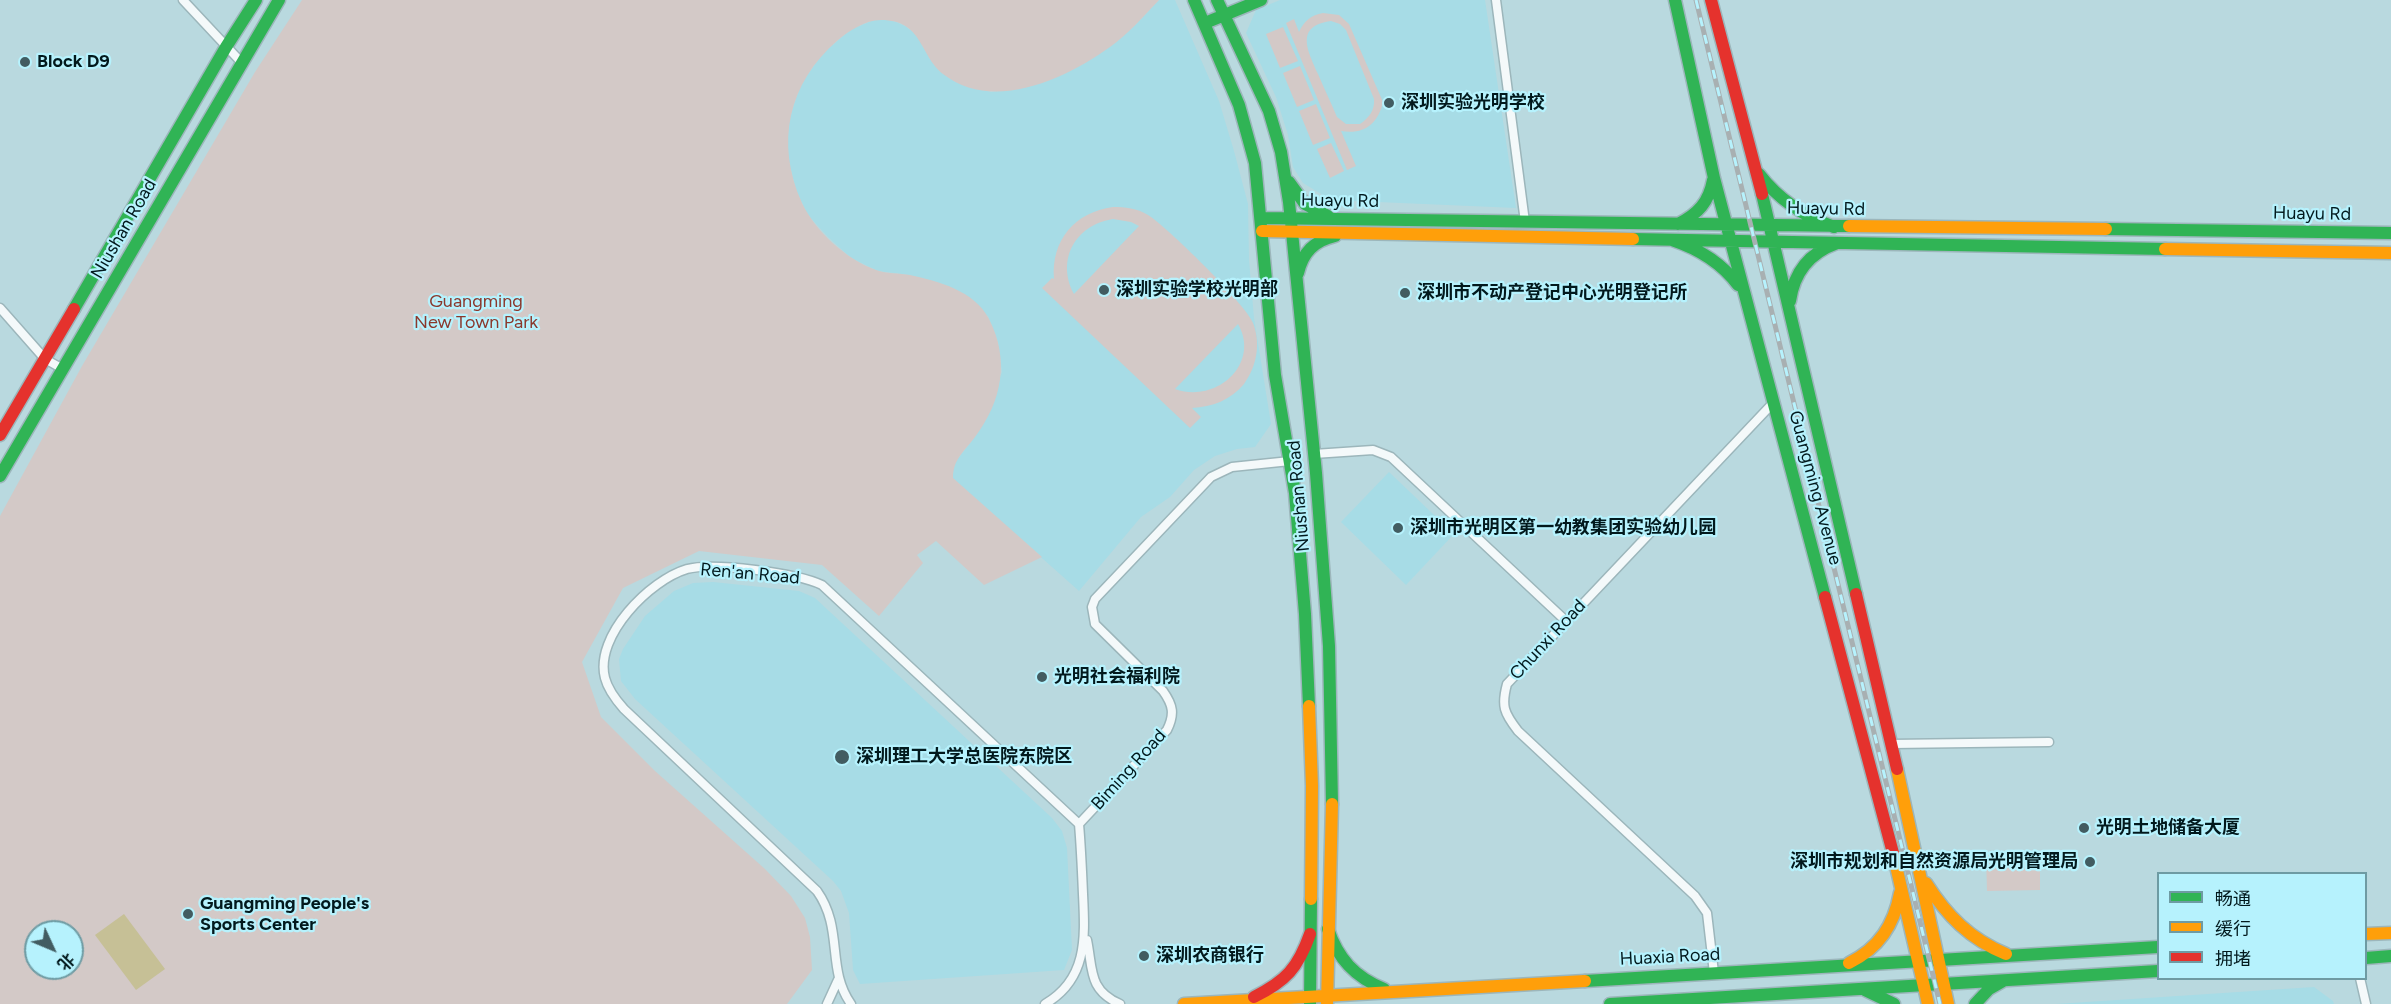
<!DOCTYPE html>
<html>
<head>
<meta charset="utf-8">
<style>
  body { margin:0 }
  #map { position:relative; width:2391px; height:1004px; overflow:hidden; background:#b9d9df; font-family:Figtree,"Noto Sans SC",sans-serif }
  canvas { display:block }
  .legend { position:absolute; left:2157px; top:872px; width:210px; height:108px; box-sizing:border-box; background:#b6f2fd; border:2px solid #6e9ba3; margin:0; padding:8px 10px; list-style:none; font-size:18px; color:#02191d }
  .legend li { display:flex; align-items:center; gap:12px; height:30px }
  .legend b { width:30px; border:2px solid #6e9ba3 }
  .north { position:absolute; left:24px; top:920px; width:60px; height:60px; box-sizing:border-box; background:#b6f2fd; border:2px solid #6e9ba3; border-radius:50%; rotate:134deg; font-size:16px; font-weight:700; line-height:24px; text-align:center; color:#02191d }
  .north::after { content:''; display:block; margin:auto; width:21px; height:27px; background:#425c61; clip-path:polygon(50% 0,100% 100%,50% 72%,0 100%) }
</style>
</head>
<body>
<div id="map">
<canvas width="2391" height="1004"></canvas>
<ul class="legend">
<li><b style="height:8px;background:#30b455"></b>畅通</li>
<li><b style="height:8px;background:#ff9f0a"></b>缓行</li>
<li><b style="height:8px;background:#e5322d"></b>拥堵</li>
</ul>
<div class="north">北</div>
</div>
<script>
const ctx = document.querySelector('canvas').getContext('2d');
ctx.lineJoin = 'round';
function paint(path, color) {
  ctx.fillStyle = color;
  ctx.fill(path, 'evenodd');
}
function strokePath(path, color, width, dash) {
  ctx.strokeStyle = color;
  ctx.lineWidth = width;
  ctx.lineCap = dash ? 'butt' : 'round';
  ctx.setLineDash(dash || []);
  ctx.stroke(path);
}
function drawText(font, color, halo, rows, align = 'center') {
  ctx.font = font + ' Figtree,"Noto Sans SC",sans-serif';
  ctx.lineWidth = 4.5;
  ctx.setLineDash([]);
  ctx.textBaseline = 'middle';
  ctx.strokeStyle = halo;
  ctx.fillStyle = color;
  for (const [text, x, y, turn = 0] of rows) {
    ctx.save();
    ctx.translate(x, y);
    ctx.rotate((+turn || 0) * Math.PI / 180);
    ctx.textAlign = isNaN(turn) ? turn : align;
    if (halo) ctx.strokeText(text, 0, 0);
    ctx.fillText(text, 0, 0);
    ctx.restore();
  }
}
paint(new Path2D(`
  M1159 0H1175L1219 101 1234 151 1248 204 1249 260 1254 318 1271 424 1255 447 1237 449 1215 456 1194 470 1170 497 1141 517 1079 591 953 479V465L976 435 1002 372 998 342 988 316 910 275 878 271 851 258 828 237 807 214 796 190 787 154 789 120 800 86 821 55 850 30 876 19 891 20 905 26 917 35 932 62 942 73 958 83 991 92 1011 90 1059 76 1085 63 1134 26Z
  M1280 0H1485L1516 208 1331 200 1303 183 1293 167 1288 135 1276 97 1246 33 1256 10Z
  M1389 472 1454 534 1406 585 1341 522Z
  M713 582 799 591 815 598 1052 818 1062 831 1067 848 1072 950 1064 970 860 984 853 970 849 913 841 891 833 881 635 699 621 681 619 659 623 649 645 616 674 591 693 583Z
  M2314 987 2333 1001 2334 1004H2056Z`), '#a7dce6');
paint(new Path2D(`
  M302 0H1159C1144 16 1128 34 1110 47 1065 79 993 113 943 74 919 55 923 20 881 20 865 20 849 31 838 40 788 83 775 143 802 203 816 232 846 259 876 270 887 274 899 273 910 275 938 281 975 291 989 319 1010 360 1002 401 975 437 964 452 953 459 953 478L1042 557 984 585 936 541 917 555 923 563 879 616 822 565 699 551 623 588 582 662 601 717 655 771 765 869 791 896 805 918 810 937 812 970 787 1004H0V516L82 366 255 72ZM36 932H72V968H36Z
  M1323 13 1339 15 1349 24 1383 102C1378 124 1364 135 1341 131L1356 166 1347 170 1286 23 1294 19 1299 32C1304 21 1311 15 1323 13ZM1331 21 1340 24 1346 30 1374 99C1375 110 1369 118 1360 124H1346L1337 117C1331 103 1324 88 1318 74 1308 51 1294 26 1331 21Z
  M1283 27 1298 61 1280 68 1266 34Z
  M1300 66 1314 100 1297 107 1283 73Z
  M1316 104 1330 138 1313 145 1299 111Z
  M1331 143 1344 171 1330 178 1317 149Z
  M1113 207C1125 207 1137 208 1148 215 1166 226 1246 304 1253 323 1261 343 1257 366 1244 384 1231 400 1212 407 1192 408L1201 417 1190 428 1042 288 1052 278 1054 279C1051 240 1075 212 1113 207ZM1113 219 1131 222 1139 226 1074 294C1056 260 1075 225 1113 219ZM1238 324C1261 364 1216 404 1175 389Z
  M2040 852V890L1987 891 1986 854Z`), '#d3c9c7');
paint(new Path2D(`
  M124 914 165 969 136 990 95 935Z`), '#c6c096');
const street = new Path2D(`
  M183 0 242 63
  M1496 0 1525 222
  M0 308 45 359 63 369
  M1314 454 1373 450 1391 457 1566 621
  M1891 744 2049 742
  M1087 940C1093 969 1088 990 1120 1004
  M1714 973 1707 913 1695 896 1518 731C1504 713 1501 706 1507 684L1773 403
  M2360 978 2366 1004
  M827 1004 838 980
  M851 1004C826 969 844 929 817 891L624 709C616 700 608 690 605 678 594 636 650 580 687 569 714 562 797 573 822 585L1079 824
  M1045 1004C1088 979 1085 937 1083 894 1082 870 1081 847 1079 824L1167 730C1175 714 1173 705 1163 691L1095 624 1092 607 1095 599 1211 477 1232 467 1290 461`);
const fast = new Path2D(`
  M1194 0 1239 105 1255 163 1275 375 1295 493 1305 614 1309 706
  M1217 0 1269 111 1281 152 1289 202 1316 473 1329 646 1332 804
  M1675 0 1714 178 1825 597
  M1205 23 1261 0
  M1759 174C1779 200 1803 216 1834 227
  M1289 182 1305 204 1328 216
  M1762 194 1856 594
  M1261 218 1849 226
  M1678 224C1698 214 1709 202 1713 180
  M2106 229 2391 233
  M1633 239 2165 249
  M1672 240C1699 249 1721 262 1738 285
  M1298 273C1303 252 1314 241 1335 236
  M1790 301C1794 272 1809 253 1837 243
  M74 309 226 47 256 0
  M0 476 279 0
  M1328 929C1338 959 1355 977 1384 989
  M2366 958 2391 956
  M1585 981 2158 947
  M1865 990 1894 1004
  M1310 1004 1311 899
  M1610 1004 2158 971
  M1975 1004 1989 989 2003 981`);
const slow = new Path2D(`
  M1849 226 2106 229
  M1262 231 1633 239
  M2165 249 2391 253
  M1309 706 1312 786 1311 899
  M1897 769 1948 1004
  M1893 853 1928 1004
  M1926 883C1947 916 1970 939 2006 954
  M2366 934 2391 933
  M1849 963C1879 948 1894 925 1900 893
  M1184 1004 1585 981
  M1327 1004 1332 804`);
const jam = new Path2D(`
  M1711 0 1762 194
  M0 435 74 309
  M1856 594 1897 769
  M1825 597 1893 853
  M1254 997C1286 981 1298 968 1310 934`);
strokePath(street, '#9cb6bb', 11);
strokePath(fast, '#9cb6bb', 15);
strokePath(slow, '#9cb6bb', 15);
strokePath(jam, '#9cb6bb', 15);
strokePath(street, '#f4f9fa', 8);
strokePath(fast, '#30b455', 12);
strokePath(slow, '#ff9f0a', 12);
strokePath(jam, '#e5322d', 12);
const rail = new Path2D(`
  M1696 0 1940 1004`);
strokePath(rail, '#a8b0b2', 5);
strokePath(rail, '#b6f2fd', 3, [9]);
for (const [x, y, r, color] of [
  [25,62,6,"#425c61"],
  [1389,103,6,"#425c61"],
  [1104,290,6,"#425c61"],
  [1405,293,6,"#425c61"],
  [1398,528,6,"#425c61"],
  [1042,677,6,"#425c61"],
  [842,757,8,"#425c61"],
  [2084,828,6,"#425c61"],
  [2090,862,6,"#425c61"],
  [188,914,6,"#425c61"],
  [1144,956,6,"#425c61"]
]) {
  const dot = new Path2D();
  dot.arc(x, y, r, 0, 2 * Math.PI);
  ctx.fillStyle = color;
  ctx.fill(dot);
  strokePath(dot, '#b6f2fd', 2);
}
drawText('bold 18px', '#02191d', '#b6f2fd', [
  ["Block D9",37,62],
  ["深圳实验光明学校",1401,103],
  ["深圳实验学校光明部",1116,290],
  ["深圳市不动产登记中心光明登记所",1417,293],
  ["深圳市光明区第一幼教集团实验幼儿园",1410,528],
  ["光明社会福利院",1054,677],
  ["深圳理工大学总医院东院区",856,757],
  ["光明土地储备大厦",2096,828],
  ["深圳市规划和自然资源局光明管理局",2078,862,"right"],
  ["Guangming People's",200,904],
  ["Sports Center",200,925],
  ["深圳农商银行",1156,956]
], 'left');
drawText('18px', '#02191d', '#b6f2fd', [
  ["Huayu Rd",1340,201,1],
  ["Huayu Rd",1826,209,1],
  ["Huayu Rd",2312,214,1],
  ["Niushan Road",124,229,-60],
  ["Guangming Avenue",1815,488,75],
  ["Niushan Road",1299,496,-95],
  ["Ren'an Road",750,574,5],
  ["Chunxi Road",1548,640,-47],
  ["Biming Road",1129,770,-48],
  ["Huaxia Road",1670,957,-3]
]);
drawText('18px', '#8b382c', '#b6f2fd', [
  ["Guangming",476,302],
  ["New Town Park",476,323]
]);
</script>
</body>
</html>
